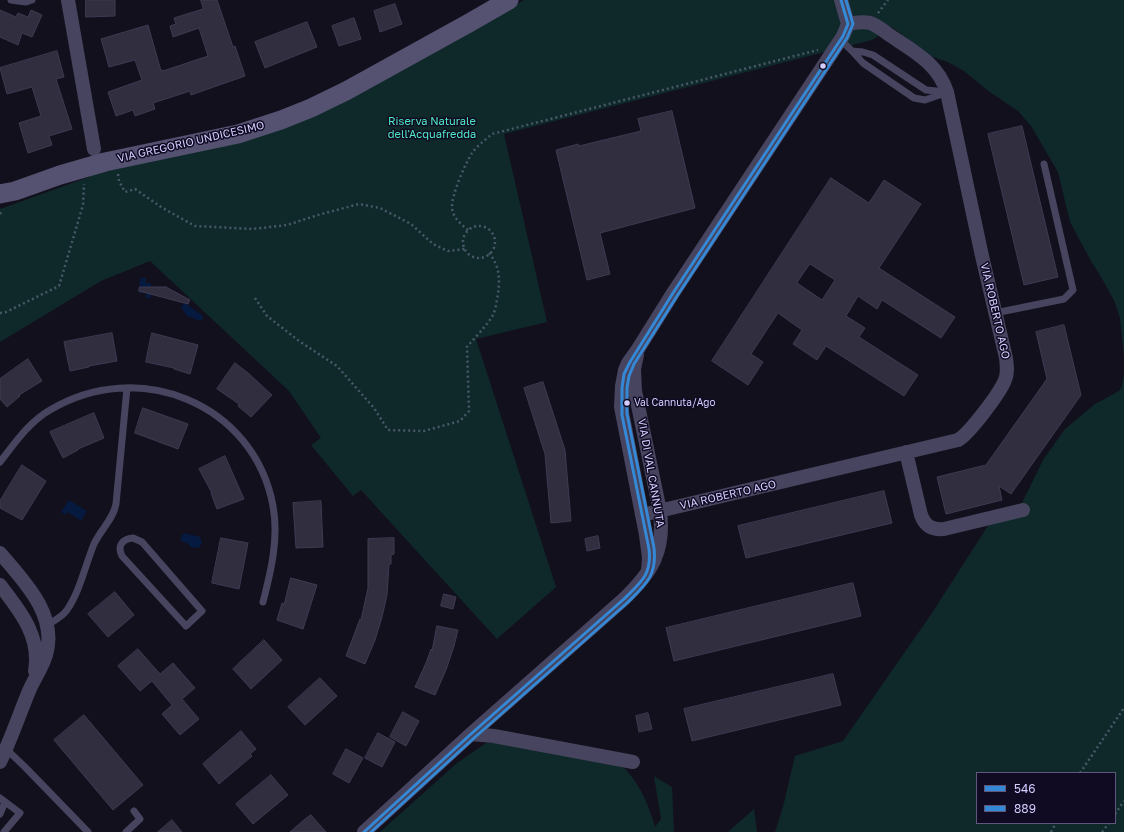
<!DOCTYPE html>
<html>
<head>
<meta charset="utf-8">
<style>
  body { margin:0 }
  #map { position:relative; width:1124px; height:832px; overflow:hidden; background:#13101d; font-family:"Golos Text",sans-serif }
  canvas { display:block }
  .legend { position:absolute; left:976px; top:772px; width:140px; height:52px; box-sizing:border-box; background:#100b22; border:1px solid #5e597a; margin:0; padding:5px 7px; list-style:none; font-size:12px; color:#d3cdff }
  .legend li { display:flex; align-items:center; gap:8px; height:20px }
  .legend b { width:20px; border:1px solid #5e597a }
</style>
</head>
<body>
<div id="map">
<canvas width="1124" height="832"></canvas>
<ul class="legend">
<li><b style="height:5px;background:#3588d5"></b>546</li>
<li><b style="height:5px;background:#3588d5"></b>889</li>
</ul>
</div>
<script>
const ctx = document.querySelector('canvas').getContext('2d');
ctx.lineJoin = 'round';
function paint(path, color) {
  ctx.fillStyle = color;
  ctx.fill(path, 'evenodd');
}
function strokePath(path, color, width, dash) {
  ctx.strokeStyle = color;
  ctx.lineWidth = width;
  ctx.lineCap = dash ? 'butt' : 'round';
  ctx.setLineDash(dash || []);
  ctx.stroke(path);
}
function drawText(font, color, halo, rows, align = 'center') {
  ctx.font = font + ' "Golos Text",sans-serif';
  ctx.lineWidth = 3;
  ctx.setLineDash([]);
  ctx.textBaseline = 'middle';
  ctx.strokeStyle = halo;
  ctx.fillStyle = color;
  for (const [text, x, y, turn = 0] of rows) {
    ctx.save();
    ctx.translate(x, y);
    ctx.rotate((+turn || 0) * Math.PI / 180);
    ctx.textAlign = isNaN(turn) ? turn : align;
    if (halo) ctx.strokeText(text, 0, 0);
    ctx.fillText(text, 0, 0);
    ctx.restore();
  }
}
paint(new Path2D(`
  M524 0H1124V357L1120 318 1114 300 1101 277 1091 261 1070 222 1058 172 1031 126 1018 111 987 90 964 71 948 62 930 56 892 27 872 40 504 134 547 322 476 339 556 587 497 639 361 490 353 496 311 445 321 438 289 391 150 261 101 281 0 342V209L89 177 107 167 218 144 502 13Z
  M1124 374V832H775L783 807 795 756 843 741 932 613 991 521 1013 511 1022 503 1043 460 1065 429 1095 404 1119 391 1122 386ZM977 773H1115V823H977Z
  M500 741 620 764C639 781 648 803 655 827L661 819 654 776 672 787 674 832H380L457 763 486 743Z
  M754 809 757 832H728Z`), '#0f292a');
paint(new Path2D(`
  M140 278H146V283H151V298H146V293H139Z
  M185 303 202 315 203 316 202 320 200 321 187 316 181 307Z
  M69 500 87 511 81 521 68 512 66 515 61 512Z
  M185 533 200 537 202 542 200 547 192 548 187 543 181 541V536Z`), '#06193e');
const building = new Path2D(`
  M86 0H115V16L86 17Z
  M201 0H217L233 47 235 46 245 76 191 95 190 91 153 103 155 109 135 116 133 110 116 116 108 92 142 80 135 60 109 67 101 39 148 25 161 71 163 70V71L208 56 199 28 173 37 170 26 176 24 174 18 203 9Z
  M395 4 402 24 380 32 374 11Z
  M0 10 16 17 18 13 28 17 31 10 42 15 32 37 22 33 18 45 0 37Z
  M354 18 361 39 339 46 332 26Z
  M307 22 317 47 265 68 255 42Z
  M57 51 64 77 56 79 72 129 49 136 52 145 28 153 19 123 41 116 32 87 7 94 0 68Z
  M672 111 695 208 600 233 610 274 587 280 556 150 578 144 579 146 641 131 638 119Z
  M1022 126 1058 277 1024 285 988 134Z
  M831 178 869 203 884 180 921 204 879 268 955 317 941 338 882 300 877 309 858 296 846 316 865 328 859 337 918 375 904 396 826 346 817 360 793 344 802 330 778 313 751 354 763 362 748 385 712 361ZM810 264 835 280 822 300 797 283Z
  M140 287H166L190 300 188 304 139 291Z
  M1064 325 1081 395 1011 494 999 486 1002 500 946 514 937 477 986 465 1047 379 1036 332Z
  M112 333 117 361 89 366V367L70 371 64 342Z
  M152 333 198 345 190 374 174 369V368L146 362Z
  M28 359 42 381 19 395 20 396 7 407 0 399V379Z
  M235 363 248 373 272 395 251 417 238 406 239 404 217 389Z
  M543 382 565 450 571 521 551 523 545 454 524 388Z
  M143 408 188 424 178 449 135 433Z
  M94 413 104 438 78 449V450L63 458 50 432Z
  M225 456 244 499 217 509 211 493H212L199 469Z
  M22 465 46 481 22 520 0 508V501Z
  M884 491 892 523 746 558 738 526Z
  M321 501 323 547 296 548 293 503Z
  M598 536 600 548 587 551 585 539Z
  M221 538 248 543 239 589 212 583Z
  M394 538V554L391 555V564H389L387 595 382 617 375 640 365 664 346 656 360 619 361 620 368 588V539Z
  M291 578 317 585 303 629 277 620 282 603 284 604Z
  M853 583 861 616 674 661 666 628Z
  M115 592 134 615 108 637 88 614Z
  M444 594 456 597 453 609 441 606Z
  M437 626 458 630 454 646 446 670 435 695 415 687 426 663 431 649 432 650Z
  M264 640 282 660 251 689 233 669Z
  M138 649 160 674 173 663 195 688 182 699 199 719 180 735 162 714 172 705 152 681 140 691 118 666Z
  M833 674 841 705 692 741 684 709Z
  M320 678 337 696 305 725 288 707Z
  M403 712 419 721 406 746 390 737Z
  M648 713 652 729 639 732 636 716Z
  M84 715 143 785 113 810 54 740Z
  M241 731 256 749 250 754 252 756 219 784 203 764Z
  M378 733 395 742 382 767 365 758Z
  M346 749 363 758 349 783 333 774Z
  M271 775 288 795 253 824 236 804Z
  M311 815 326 832H290L305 819Z
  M172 820 182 832H158Z`);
paint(building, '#312e40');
strokePath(building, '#3e3a52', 1);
strokePath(new Path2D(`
  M878 13 888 0
  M118 174 119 181 125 192 135 189 161 207 195 226 253 229 287 225 318 215 359 204 380 208 411 224 433 244 448 251 465 249
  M0 214 3 210
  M463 242a16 16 0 1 1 32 0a16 16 0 1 1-32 0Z
  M468 230C461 224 453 218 452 208 451 196 465 164 472 153 477 146 485 140 492 134L818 50
  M255 298 267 316 299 341 337 366 374 408 388 430 424 431 460 421 469 411 467 347C475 337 486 327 493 315 495 311 496 305 497 300 500 283 501 267 489 253
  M0 313 6 312 59 286 83 205 84 184
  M1080 773 1124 708
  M1115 814 1124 801
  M1051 832 1056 823
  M1102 832 1109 823`), '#485869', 2.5, [2, 3]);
strokePath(new Path2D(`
  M11 0 26 2 32 0
  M841 40 852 51 863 52 873 55 926 90 947 92
  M852 51 863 63 914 98 925 100 945 93
  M995 313 1064 299 1073 290 1044 164
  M0 462C15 443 29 422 50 410 138 357 254 403 273 506 279 538 271 571 263 602
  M133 538 142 542 202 611 186 626 122 556C117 546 122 539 133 538Z
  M47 625C54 621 62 617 67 610 80 591 85 566 94 544 101 529 113 520 116 504L127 388
  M6 749 25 767 88 832
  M0 798 20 813 4 832
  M0 814 5 802
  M126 832 140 819 134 811`), '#46445e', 7);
strokePath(new Path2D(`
  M68 0 94 149
  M906 452 921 515C925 526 932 530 944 529L1023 510
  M642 515 958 440C969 434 1000 393 1005 380 1008 373 1007 366 1006 358L982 256 947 92C938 64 915 52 891 36 885 32 877 25 870 23 863 21 854 23 848 24
  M0 553C24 581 58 615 46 655 42 668 34 679 29 691 19 715 11 739 0 762
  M648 570 649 558 646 535 621 407 622 386 625 370 628 363 638 349 673 293 843 36 848 24 841 0
  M0 585C20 611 41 636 35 671
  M471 734 494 736 633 762
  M364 832 471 734 624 599C652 572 665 551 660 511L635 391 634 369 637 355`), '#46445e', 14);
strokePath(new Path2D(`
  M0 194 15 191 60 175 105 162 238 134 281 120 311 108 346 91 469 23 509 0`), '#545171', 19);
strokePath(new Path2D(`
  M364 832 471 734 624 599C641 582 652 575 649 549L622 415V388L624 374 630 362 673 293 843 36 848 24 841 0`), '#3588d5', 3);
strokePath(new Path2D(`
  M371 832 474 738 627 603C646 584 657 576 654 548L627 414V388L629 376 634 364 677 296 847 38 853 24 846 0`), '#3588d5', 3);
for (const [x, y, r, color] of [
  [823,66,3.5,"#d3cdff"],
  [627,403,3.5,"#d3cdff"]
]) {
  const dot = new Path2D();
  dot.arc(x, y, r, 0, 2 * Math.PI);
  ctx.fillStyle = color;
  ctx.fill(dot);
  strokePath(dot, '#100b22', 1.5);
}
drawText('10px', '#d3cdff', '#100b22', [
  ["Val Cannuta/Ago",634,403]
], 'left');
drawText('11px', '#4fe9c4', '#100b22', [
  ["Riserva Naturale",432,122],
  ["dell'Acquafredda",432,135]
]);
drawText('11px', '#d3cdff', '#100b22', [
  ["VIA GREGORIO UNDICESIMO",191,142,-13],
  ["VIA ROBERTO AGO",995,311,77],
  ["VIA DI VAL CANNUTA",651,473,80],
  ["VIA ROBERTO AGO",728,495,-13]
]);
</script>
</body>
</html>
